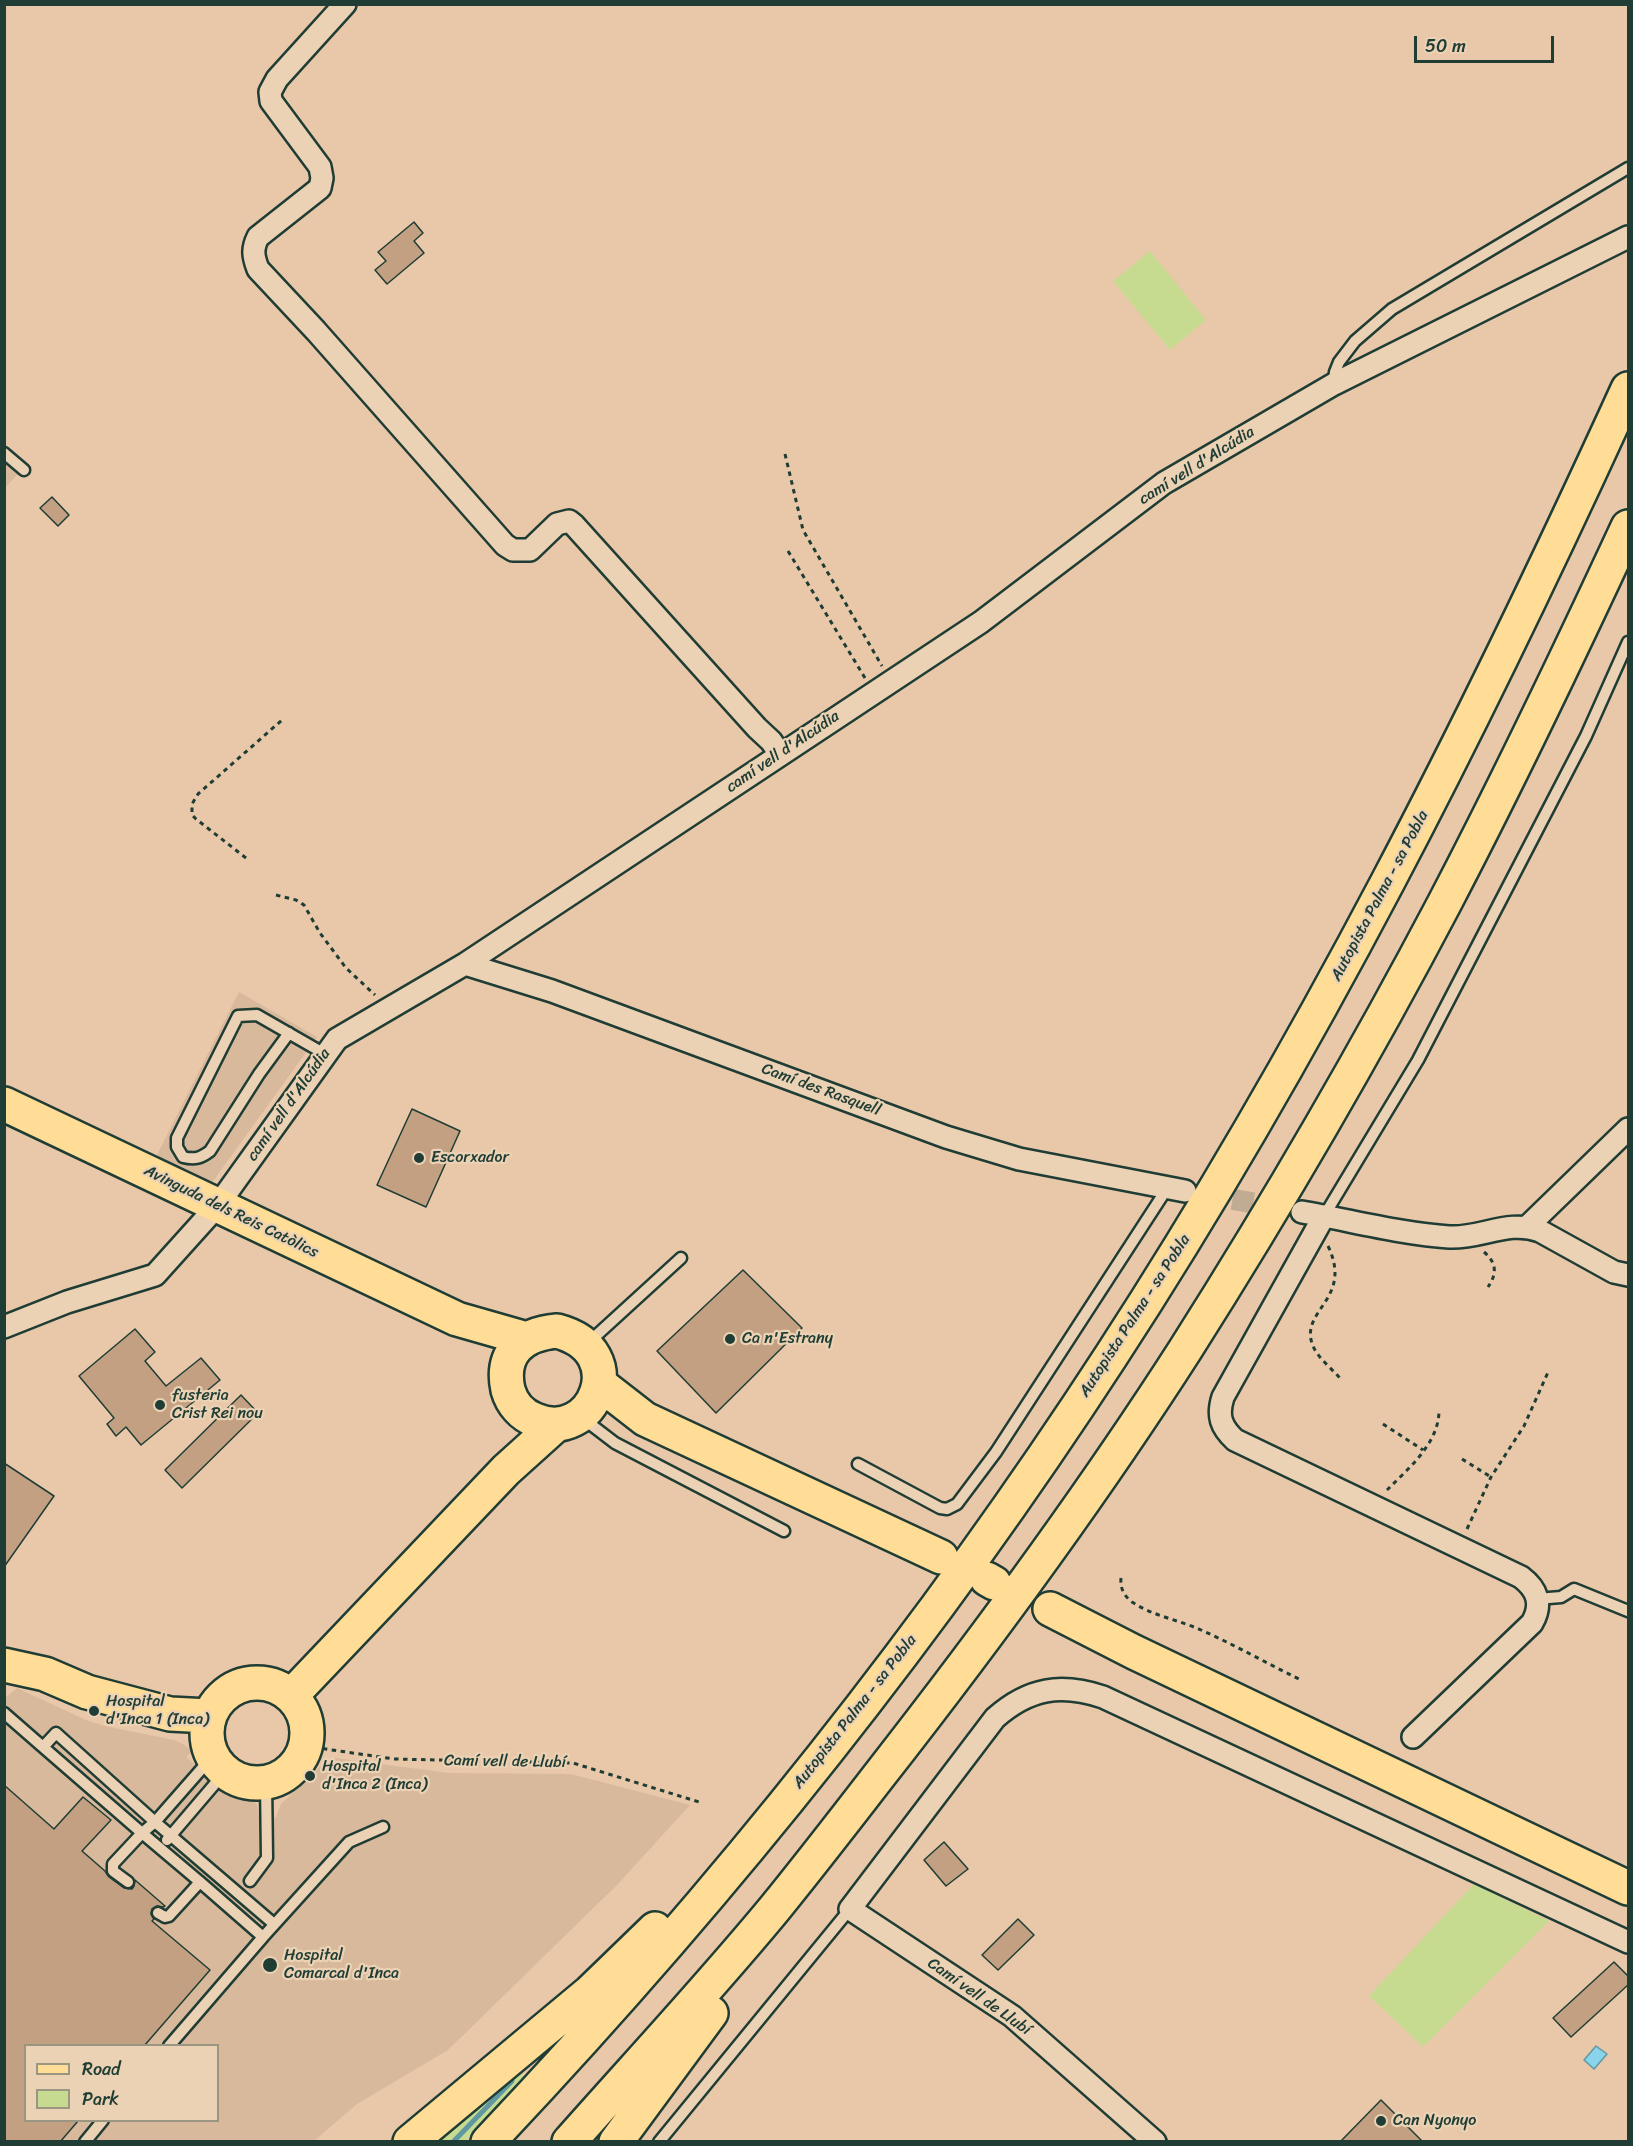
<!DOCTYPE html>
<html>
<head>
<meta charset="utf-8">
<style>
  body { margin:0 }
  #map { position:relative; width:1633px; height:2146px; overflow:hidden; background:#e8c8a9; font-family:Sriracha,sans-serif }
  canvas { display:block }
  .frame { position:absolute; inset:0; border:6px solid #1f3d34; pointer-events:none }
  .legend { position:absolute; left:24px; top:2044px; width:195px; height:78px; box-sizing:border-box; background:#ecd2b4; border:2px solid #9a9681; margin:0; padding:8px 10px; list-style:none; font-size:18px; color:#1f3d34 }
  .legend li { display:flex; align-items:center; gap:12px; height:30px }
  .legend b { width:30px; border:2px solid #9a9681 }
  .scale { position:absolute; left:1414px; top:36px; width:140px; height:27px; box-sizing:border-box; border:3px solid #1f3d34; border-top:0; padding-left:8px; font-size:18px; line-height:21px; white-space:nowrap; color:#1f3d34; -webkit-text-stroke:4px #ecd2b4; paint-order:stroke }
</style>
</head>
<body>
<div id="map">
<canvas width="1633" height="2146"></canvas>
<div class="frame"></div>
<ul class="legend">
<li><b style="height:8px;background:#ffdd96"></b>Road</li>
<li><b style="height:16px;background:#c7db90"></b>Park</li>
</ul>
<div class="scale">50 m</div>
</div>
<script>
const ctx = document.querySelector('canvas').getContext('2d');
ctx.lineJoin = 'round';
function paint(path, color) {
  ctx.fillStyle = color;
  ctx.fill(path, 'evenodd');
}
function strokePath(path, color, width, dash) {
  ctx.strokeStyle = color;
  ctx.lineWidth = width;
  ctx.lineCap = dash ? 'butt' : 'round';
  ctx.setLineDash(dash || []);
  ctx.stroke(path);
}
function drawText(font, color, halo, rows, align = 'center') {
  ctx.font = font + ' Sriracha,sans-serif';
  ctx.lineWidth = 4.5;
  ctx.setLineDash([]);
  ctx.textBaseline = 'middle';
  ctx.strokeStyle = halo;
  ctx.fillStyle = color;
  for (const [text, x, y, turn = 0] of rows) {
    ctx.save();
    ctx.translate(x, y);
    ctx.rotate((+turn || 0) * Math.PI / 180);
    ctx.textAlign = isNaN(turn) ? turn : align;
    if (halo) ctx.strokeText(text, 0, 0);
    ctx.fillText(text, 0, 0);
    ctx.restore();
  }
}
paint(new Path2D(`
  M5 444 27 464 5 488Z
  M239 992 317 1037 211 1184 156 1157Z
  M17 1688 86 1720 105 1726 174 1740 183 1744 192 1751 186 1757 225 1788 250 1796 257 1805 259 1819 276 1817 281 1804 326 1761 335 1758 449 1773 571 1774 690 1805 617 1885 448 2050 357 2104 314 2141H5L4 1699ZM26 2046H218V2120H26Z`), '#d9b99c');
paint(new Path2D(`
  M1150 251 1206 320 1170 350 1113 281Z
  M1474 1884 1549 1921 1423 2047 1369 1996Z
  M515 2069 524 2077 465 2141 427 2142Z`), '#c7db90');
const water = new Path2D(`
  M1596 2046 1607 2054 1594 2069 1584 2060Z`);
paint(water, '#8ad4eb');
strokePath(water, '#5f98a2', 1.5);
strokePath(new Path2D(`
  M453 2142 512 2081`), '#5f98a2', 5);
const building = new Path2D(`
  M414 222 423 233 414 241 424 253 387 284 375 270 386 261 378 252Z
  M52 497 69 515 58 526 40 508Z
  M412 1109 460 1131 426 1207 377 1185Z
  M743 1270 802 1328 716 1413 657 1351Z
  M135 1329 155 1352 145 1361 166 1386 201 1358 220 1380 141 1445 126 1427 116 1436 107 1424 114 1418 79 1376Z
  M241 1395 258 1413 182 1488 165 1470Z
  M4 1463 54 1496 4 1567Z
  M4 1785 54 1829 83 1797 111 1820 82 1851 105 1871 109 1877 124 1888 132 1889 134 1886 135 1880 165 1906 163 1907 157 1906 152 1909 151 1914 154 1919 152 1921 210 1970 144 2046H26V2121H78L60 2142H4Z
  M944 1842 968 1869 946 1886 924 1860Z
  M1018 1919 1034 1935 998 1970 982 1955Z
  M1614 1962 1629 1977V1984L1571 2037 1553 2018Z
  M1381 2100 1423 2142H1340Z`);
paint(building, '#c4a083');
strokePath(building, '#1f3d34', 1.5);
strokePath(new Path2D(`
  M1202 1194 1283 1208`), '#c0ac92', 21, [21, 10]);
const lane = new Path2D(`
  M1334 384 1335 372 1339 362 1355 341 1392 309 1628 168
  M4 453 24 470
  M289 1033 259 1074 210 1151C201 1158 195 1160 183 1157L177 1147V1138L238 1016 257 1015 325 1054
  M1324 1216 1418 1060 1586 736 1628 642
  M588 1343 681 1258
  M581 1417 615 1443 784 1531
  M858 1464 940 1508 947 1509 957 1504 996 1452 1168 1187
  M1537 1599 1561 1597 1574 1589 1628 1611
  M4 1713 43 1747
  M167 1840 225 1772
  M250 1881 267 1858 266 1782
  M128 1882 113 1871V1864L142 1833 43 1747 56 1733 155 1822 212 1757
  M200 1882 142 1833 155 1822 274 1924
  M158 1913 165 1917 169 1916 200 1882 263 1937 169 2046
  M263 1937 349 1842 383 1827
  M85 2142 103 2120
  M659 2142 850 1909`);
const street = new Path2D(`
  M345 4 277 79 270 92 271 101 320 167 322 178 320 188 258 237C252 249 253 256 258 269L316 331 505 545 513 550H530L557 524 569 521 574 525 757 728 771 741 780 754
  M465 964 552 991 946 1137 1019 1159 1185 1191
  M1302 1212C1349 1220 1402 1234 1449 1237 1481 1239 1508 1219 1540 1231L1614 1272 1628 1275
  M1324 1216 1223 1397C1217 1416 1221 1427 1235 1440L1521 1577C1537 1589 1543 1604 1532 1623L1413 1737
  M1528 1226 1628 1129
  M4 1327 67 1302 155 1275 218 1205 337 1039 465 964 981 622 1164 483 1334 384 1628 237
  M1155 2142 1012 2016 850 1909 995 1718C1029 1688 1061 1683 1103 1697L1628 1942`);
const primary = new Path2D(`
  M4 1104 457 1319 527 1339
  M557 1331C634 1351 593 1445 535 1420 522 1415 512 1404 508 1390 500 1353 522 1334 557 1331Z
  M600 1384 645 1419 941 1557
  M987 1579 994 1583
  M1050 1609 1134 1652 1628 1888
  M4 1665 45 1674 87 1692 170 1714 209 1716
  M207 1733a50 50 0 1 1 100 0a50 50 0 1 1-100 0Z
  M291 1696 506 1470 557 1424`);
const highway = new Path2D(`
  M410 2142 590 1992 655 1929
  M488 2142C718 1899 929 1636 1111 1356 1311 1049 1476 722 1628 389
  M569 2142C638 2064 709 1988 775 1908 810 1865 844 1821 878 1777 986 1639 1090 1498 1185 1350 1277 1205 1364 1056 1444 904 1509 780 1569 654 1628 527
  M616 2142 711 2013`);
strokePath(lane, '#1f3d34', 15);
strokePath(street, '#1f3d34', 26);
strokePath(primary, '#1f3d34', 38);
strokePath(highway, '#1f3d34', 38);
strokePath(new Path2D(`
  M785 454 803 530 882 666
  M788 551 865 678
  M246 858 196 819 192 815V804L198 794 282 720
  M276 895 296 900 304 905 320 933 346 968 375 995
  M1328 1246C1354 1300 1298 1310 1313 1346 1318 1358 1331 1368 1340 1378
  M1484 1252C1497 1263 1497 1274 1488 1287
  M1383 1424 1423 1450
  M1462 1459 1491 1477
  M1387 1490C1408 1469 1438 1444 1439 1412
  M1467 1529 1491 1477 1524 1426 1549 1370
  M1121 1578C1120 1588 1124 1596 1132 1602 1153 1616 1179 1620 1201 1630 1235 1645 1268 1664 1301 1680
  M305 1746 394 1759 573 1763 699 1802`), '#1f3d34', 3, [4.5, 4.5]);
strokePath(lane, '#ecd2b4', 10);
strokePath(street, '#ecd2b4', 21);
strokePath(primary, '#ffdd96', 33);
strokePath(highway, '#ffdd96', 33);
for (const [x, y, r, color] of [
  [419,1158,6,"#1f3d34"],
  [730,1339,6,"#1f3d34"],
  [160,1405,6,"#1f3d34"],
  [94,1711,6,"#1f3d34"],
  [310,1776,6,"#1f3d34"],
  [270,1965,8,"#1f3d34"],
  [1381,2121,6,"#1f3d34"]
]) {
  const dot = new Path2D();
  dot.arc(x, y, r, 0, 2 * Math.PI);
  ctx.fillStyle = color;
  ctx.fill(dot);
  strokePath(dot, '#ecd2b4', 2);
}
drawText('16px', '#1f3d34', '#ecd2b4', [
  ["camí vell d'Alcúdia",1197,466,-32],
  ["camí vell d'Alcúdia",783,752,-34],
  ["Autopista Palma - sa Pobla",1380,896,-62],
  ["Camí des Rasquell",821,1090,20],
  ["camí vell d'Alcúdia",289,1105,-55],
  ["Avinguda dels Reis Catòlics",231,1212,26],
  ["Autopista Palma - sa Pobla",1135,1316,-57],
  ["Autopista Palma - sa Pobla",855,1712,-52],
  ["Camí vell de Llubí",505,1762,1],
  ["Camí vell de Llubí",979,1997,35]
]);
drawText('16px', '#1f3d34', '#ecd2b4', [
  ["Escorxador",431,1158],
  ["Ca n'Estrany",742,1339],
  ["fusteria",172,1396],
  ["Crist Rei nou",172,1414],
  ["Hospital",106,1702],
  ["d'Inca 1 (Inca)",106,1720],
  ["Hospital",322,1767],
  ["d'Inca 2 (Inca)",322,1785],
  ["Hospital",284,1956],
  ["Comarcal d'Inca",284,1974],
  ["Can Nyonyo",1393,2121]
], 'left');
</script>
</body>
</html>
